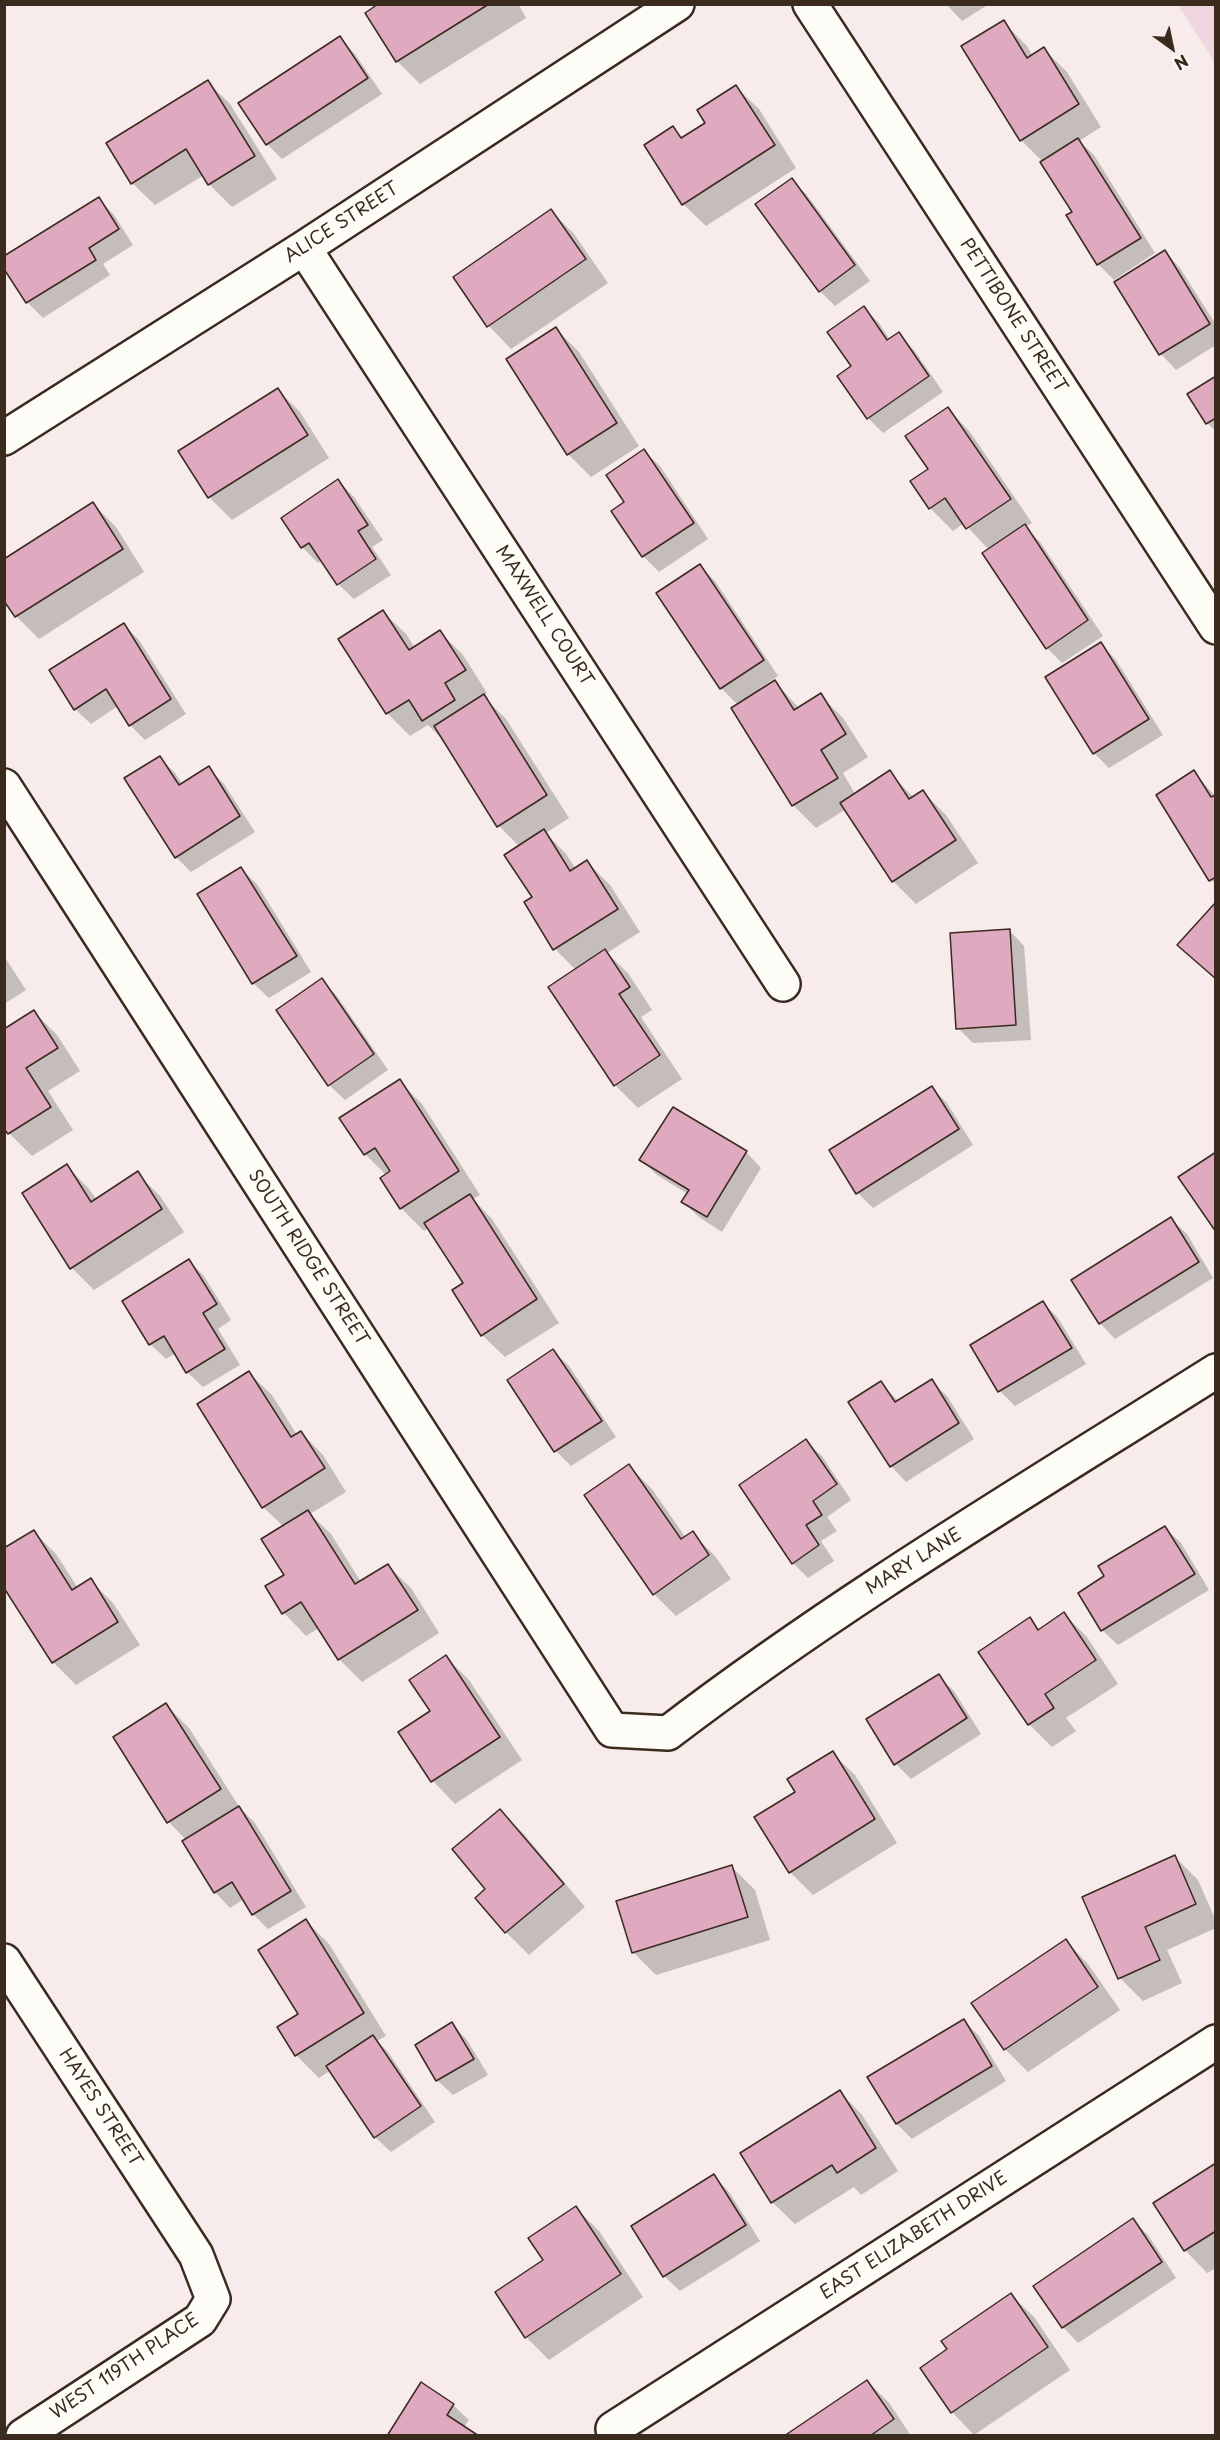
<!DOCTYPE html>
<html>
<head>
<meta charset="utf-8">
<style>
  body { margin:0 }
  #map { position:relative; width:1220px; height:2440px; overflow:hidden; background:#f7ebec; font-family:"Playpen Sans",sans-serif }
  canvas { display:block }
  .frame { position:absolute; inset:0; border:6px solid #3b2a1e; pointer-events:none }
  .north { position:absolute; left:1142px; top:18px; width:60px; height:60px; -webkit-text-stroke:4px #fdfcf7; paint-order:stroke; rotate:147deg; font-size:16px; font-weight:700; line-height:24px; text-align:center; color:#3b2a1e }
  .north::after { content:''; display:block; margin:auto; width:21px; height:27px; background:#3b2a1e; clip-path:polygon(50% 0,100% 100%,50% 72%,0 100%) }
</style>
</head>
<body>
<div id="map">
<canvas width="1220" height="2440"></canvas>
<div class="frame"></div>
<div class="north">N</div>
</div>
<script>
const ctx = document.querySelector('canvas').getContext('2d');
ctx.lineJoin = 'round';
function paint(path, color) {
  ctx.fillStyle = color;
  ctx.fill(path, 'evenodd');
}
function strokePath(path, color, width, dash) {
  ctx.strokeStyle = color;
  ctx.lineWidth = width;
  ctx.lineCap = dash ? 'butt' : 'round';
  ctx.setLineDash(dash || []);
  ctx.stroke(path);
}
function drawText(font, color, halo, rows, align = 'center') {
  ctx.font = font + ' "Playpen Sans",sans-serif';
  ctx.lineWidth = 6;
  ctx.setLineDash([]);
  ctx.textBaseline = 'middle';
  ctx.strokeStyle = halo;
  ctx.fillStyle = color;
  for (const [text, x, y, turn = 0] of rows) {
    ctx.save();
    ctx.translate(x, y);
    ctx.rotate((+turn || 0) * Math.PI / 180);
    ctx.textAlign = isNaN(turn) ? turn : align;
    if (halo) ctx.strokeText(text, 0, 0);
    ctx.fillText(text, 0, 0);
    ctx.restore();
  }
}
paint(new Path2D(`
  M1178 5H1215V63Z`), '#f0d7df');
paint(new Path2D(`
  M381 4H518L526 18 420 84 397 61 367 13Z
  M946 4H989L962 21Z
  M1003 22 1026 45 1033 56 1044 49 1067 72 1101 127 1079 141 1094 155 1155 253 1114 280 1098 264 1074 213 1043 162 1021 140Z
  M340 38 355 54 382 94 282 159 267 144Z
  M208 82 230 104 277 179 232 207 210 185 204 175 155 205 132 183Z
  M736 87 759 109 796 168 706 226 683 204 673 128 683 138 707 123Z
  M791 180 807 195 870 281 835 306 820 291Z
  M99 199 114 215 133 245 103 264 110 275 43 318 27 302Z
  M551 211 574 234 608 283 511 349 489 326 456 278Z
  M1165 252 1180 268 1216 325V345L1176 370 1161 354 1116 283Z
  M864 308 879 323 890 340 898 334 914 350 943 392 883 433 868 418 853 367Z
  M556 329 579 352 639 446 591 477 568 454Z
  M1216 378V431L1207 423Z
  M277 389 300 412 329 458 232 520 209 497Z
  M948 409 970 432 1032 523 1025 527 1040 542 1103 636 1062 663 1047 648 989 550 964 523 953 531 930 508 912 481 930 470Z
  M644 451 660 466 708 539 659 572 643 556 613 511 626 502Z
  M338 481 354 497 383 540 372 547 391 575 354 599 338 584 322 560 318 563 302 547 283 518Z
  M93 504 116 527 144 572 39 639 16 616 4 598Z
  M700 566 715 581 778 676 760 688 762 690 775 682 799 708 820 695 843 718 868 757 843 773 855 794 889 772 914 798 923 792 946 815 978 863 916 904 893 881 846 809 816 828 793 805 738 705 721 688 658 594Z
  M383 612 406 634 415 648 440 632 463 655 487 693 483 696 506 719 569 818 546 833 566 854 576 869 587 862 610 885 640 932 607 953 628 973 652 1010 641 1017 682 1079 638 1108 615 1085 550 987 576 970 555 949 534 898 520 847 499 826 446 743 428 725 410 736 387 713Z
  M124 625 139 640 186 714 145 740 130 725 118 706 91 724 75 709Z
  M1101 644 1116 660 1163 735 1109 768 1094 753Z
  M160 758 175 773 183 785 208 768 224 784 255 832 191 872 176 857Z
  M1194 772 1216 797V884L1211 880Z
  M241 869 257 884 311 972 269 998 253 983Z
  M1216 904V980L1179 945Z
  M1009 930 1024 946 1031 1040 973 1043 958 1028Z
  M4 956 26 990 4 1004Z
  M322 980 337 996 388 1070 345 1100 329 1085Z
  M34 1012 57 1035 80 1071 48 1091 73 1130 32 1156 9 1133Z
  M399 1081 422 1104 480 1195 473 1199 492 1219 559 1323 505 1357 482 1335 465 1284 429 1228 424 1231 401 1208 386 1175 365 1154Z
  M932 1088 947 1103 973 1145 873 1208 858 1193Z
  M746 1152 761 1168 722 1232 699 1217 683 1202 688 1194 657 1175 641 1160Z
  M67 1166 89 1189 97 1200 137 1173 160 1196 184 1232 94 1290 72 1268Z
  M1171 1219 1187 1234 1213 1278 1115 1339 1100 1323Z
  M189 1261 204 1276 231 1320 218 1329 240 1365 203 1387 187 1372 176 1353 166 1359 150 1344Z
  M1043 1303 1058 1318 1086 1364 1015 1406 1000 1391Z
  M553 1351 569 1366 616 1437 571 1466 556 1451 509 1380Z
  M249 1373 272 1395 297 1435 301 1432 323 1455 346 1492 310 1514 331 1534 361 1582 388 1566 411 1588 439 1633 362 1682 339 1659 319 1628 306 1636 284 1613 286 1575 284 1527 263 1507Z
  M931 1381 947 1396 974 1439 906 1482 891 1466 881 1383 899 1402Z
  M806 1441 822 1456 851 1500 827 1517 837 1531 821 1541 834 1561 808 1578 793 1563Z
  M629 1466 652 1489 686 1538 692 1533 715 1556 731 1579 676 1616 654 1594Z
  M1165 1528 1181 1543 1209 1590 1118 1645 1102 1630 1106 1577Z
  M34 1532 56 1554 78 1588 90 1580 113 1603 140 1645 76 1685 53 1662 4 1585Z
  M1064 1614 1087 1637 1118 1684 1066 1718 1076 1731 1052 1747 1029 1724 981 1652 1030 1619 1040 1630Z
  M446 1657 469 1680 522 1760 455 1804 433 1781 400 1733 432 1712Z
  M938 1676 954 1691 981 1734 911 1779 896 1764Z
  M166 1705 189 1728 240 1808 255 1823 306 1907 268 1929 253 1914 244 1899 230 1908 215 1892 186 1840 169 1822Z
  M832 1753 855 1775 897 1843 813 1895 790 1872 756 1818 797 1793Z
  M500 1811 523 1833 585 1907 529 1955 506 1932 488 1889Z
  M1175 1857 1198 1880 1216 1921V1928L1167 1950 1182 1983 1143 2001 1120 1978Z
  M732 1867 755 1890 770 1940 656 1975 633 1952Z
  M306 1921 329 1944 386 2036 377 2041 388 2052 435 2122 391 2152 375 2137 331 2070 319 2078 296 2055Z
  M1066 1941 1088 1964 1120 2010 1028 2072 1005 2049 973 2003Z
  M964 2021 979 2036 1006 2081 912 2139 897 2124 869 2078Z
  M452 2024 467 2040 488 2075 453 2095 437 2080Z
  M840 2092 862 2115 898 2171 861 2195 854 2187 795 2224 772 2202Z
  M1216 2165V2268L1207 2273 1185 2250Z
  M714 2176 729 2192 760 2241 680 2291 664 2276Z
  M576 2208 599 2231 643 2297 549 2360 526 2337 497 2293 545 2261Z
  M1133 2220 1148 2235 1176 2278 1078 2343 1063 2327Z
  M1011 2295 1034 2317 1070 2370 974 2435 952 2412 949 2350Z
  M867 2381 890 2404 911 2436H787Z
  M453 2405 469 2420 464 2427 389 2436Z`), '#0003');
const building = new Path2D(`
  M378 4H489L396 62 365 13Z
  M1004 20 1027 58 1044 47 1079 104 1020 141 961 46Z
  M340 36 368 78 266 145 238 103Z
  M208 80 255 156 208 185 186 149 131 184 106 143Z
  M736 85 775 145 682 205 644 145 673 126 681 138 705 123 697 110Z
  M1078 138 1141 238 1097 265 1066 215 1072 212 1040 162Z
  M792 178 855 265 819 292 755 204Z
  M99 197 119 229 89 248 96 260 26 303 4 269V256Z
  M551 209 586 259 487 327 453 277Z
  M1165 250 1210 324 1159 355 1114 282Z
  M864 306 887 340 899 332 929 376 867 419 837 376 851 366 827 332Z
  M556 327 617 423 567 455 506 359Z
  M1216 376V418L1206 424 1187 394Z
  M278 388 308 435 208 498 178 451Z
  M948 407 1011 499 966 529 945 498 929 509 910 481 928 469 905 436Z
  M644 449 694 523 642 557 611 511 624 502 606 475Z
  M338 479 368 525 358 531 376 559 337 585 309 543 301 548 281 518Z
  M93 502 123 549 15 617 4 601V559Z
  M1025 524 1088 620 1046 649 982 553Z
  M700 564 764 660 720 689 656 593Z
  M383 610 409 650 440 630 466 670 445 683 455 700 422 721 409 700 386 714 338 639Z
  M124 623 171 699 129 726 106 689 74 710 49 670Z
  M1101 642 1149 719 1093 754 1045 677Z
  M775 680 794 710 821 693 846 734 821 750 838 778 792 806 731 708Z
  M484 694 547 795 497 827 434 726Z
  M160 756 179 785 209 766 240 816 175 858 124 778Z
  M890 770 909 799 923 790 956 840 892 882 840 803Z
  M1194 770 1211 797 1216 795V877L1209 881 1156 795Z
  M544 829 570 871 587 860 618 909 553 950 524 902 532 897 504 855Z
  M241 867 297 956 252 984 197 894Z
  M1216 902V979L1177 945Z
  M1010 929 1016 1025 956 1029 950 933Z
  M605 949 630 987 619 994 660 1055 614 1086 548 987Z
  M322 978 374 1054 328 1086 276 1010Z
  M34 1010 58 1048 26 1068 51 1107 8 1134 4 1129V1029Z
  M400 1079 459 1171 400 1209 380 1178 390 1171 375 1148 364 1155 339 1118Z
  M932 1086 959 1129 856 1194 829 1150Z
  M673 1107 747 1151 707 1217 681 1202 689 1190 639 1160Z
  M1216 1152V1232L1178 1177Z
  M67 1164 91 1202 138 1171 162 1209 70 1269 22 1193Z
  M470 1194 537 1299 481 1336 452 1290 463 1283 424 1223Z
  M1171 1217 1199 1262 1099 1324 1071 1280Z
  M189 1259 217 1304 203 1313 225 1349 186 1373 164 1336 149 1345 122 1301Z
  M1043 1301 1072 1348 998 1392 970 1345Z
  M553 1349 602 1421 554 1452 507 1380Z
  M249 1371 291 1437 301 1431 325 1468 262 1508 197 1404Z
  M932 1379 959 1423 890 1467 848 1402 881 1381 895 1402Z
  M806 1439 837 1484 813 1501 822 1515 806 1525 819 1545 792 1564 739 1485Z
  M629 1464 681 1539 693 1531 709 1555 653 1595 584 1495Z
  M308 1510 355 1584 388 1564 418 1610 338 1660 301 1602 282 1614 265 1586 284 1575 261 1539Z
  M1165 1526 1195 1574 1101 1631 1078 1593 1104 1576 1098 1566Z
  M34 1530 72 1590 91 1578 118 1622 52 1663 4 1588V1548Z
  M1064 1612 1096 1660 1045 1694 1054 1708 1028 1725 978 1652 1030 1617 1038 1630Z
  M446 1655 500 1737 431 1782 398 1732 430 1711 409 1680Z
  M939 1674 967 1718 894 1765 866 1719Z
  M166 1703 221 1789 167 1823 113 1737Z
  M833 1751 875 1819 789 1873 754 1817 795 1792 787 1779Z
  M239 1806 291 1891 252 1915 232 1882 214 1893 182 1841Z
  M500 1809 564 1884 505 1933 475 1898 485 1889 452 1849Z
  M1175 1855 1196 1904 1145 1927 1160 1960 1118 1979 1082 1897Z
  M732 1865 748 1917 632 1953 616 1901Z
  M306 1919 364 2013 295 2056 277 2027 298 2014 258 1950Z
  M1066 1939 1098 1987 1004 2050 971 2003Z
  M964 2019 992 2066 896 2124 867 2077Z
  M452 2022 474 2059 436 2081 415 2045Z
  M373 2035 421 2106 374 2138 326 2066Z
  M840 2090 876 2148 837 2173 832 2165 771 2203 740 2153Z
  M1216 2163V2231L1184 2251 1153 2203Z
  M714 2174 746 2225 663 2277 631 2226Z
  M576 2206 621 2274 525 2338 495 2292 543 2260 528 2238Z
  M1133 2218 1162 2262 1062 2328 1033 2286Z
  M1011 2293 1048 2347 951 2413 920 2368 947 2349 941 2341Z
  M867 2380 894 2419 870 2436H784Z
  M421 2382 454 2404 447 2415 479 2436H387Z`);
paint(building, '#dfa9c0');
strokePath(building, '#3b2a1e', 1.5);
const minor = new Path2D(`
  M810 4 1216 627
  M304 248 783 984
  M4 438 304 248 677 4
  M4 786 612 1730 668 1733C842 1600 1031 1488 1216 1371
  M4 1961 196 2255 213 2299 200 2320 23 2436
  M617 2436 613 2429 1216 2042`);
strokePath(minor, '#3b2a1e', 38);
strokePath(minor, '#fdfcf7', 33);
drawText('18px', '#3b2a1e', '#fdfcf7', [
  ["ALICE STREET",342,223,-33],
  ["PETTIBONE STREET",1013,316,57],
  ["MAXWELL COURT",544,616,57],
  ["SOUTH RIDGE STREET",308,1258,57],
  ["MARY LANE",914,1562,-32],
  ["HAYES STREET",100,2108,57],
  ["EAST ELIZABETH DRIVE",914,2236,-33],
  ["WEST 119TH PLACE",125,2367,-34]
]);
</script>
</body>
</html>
